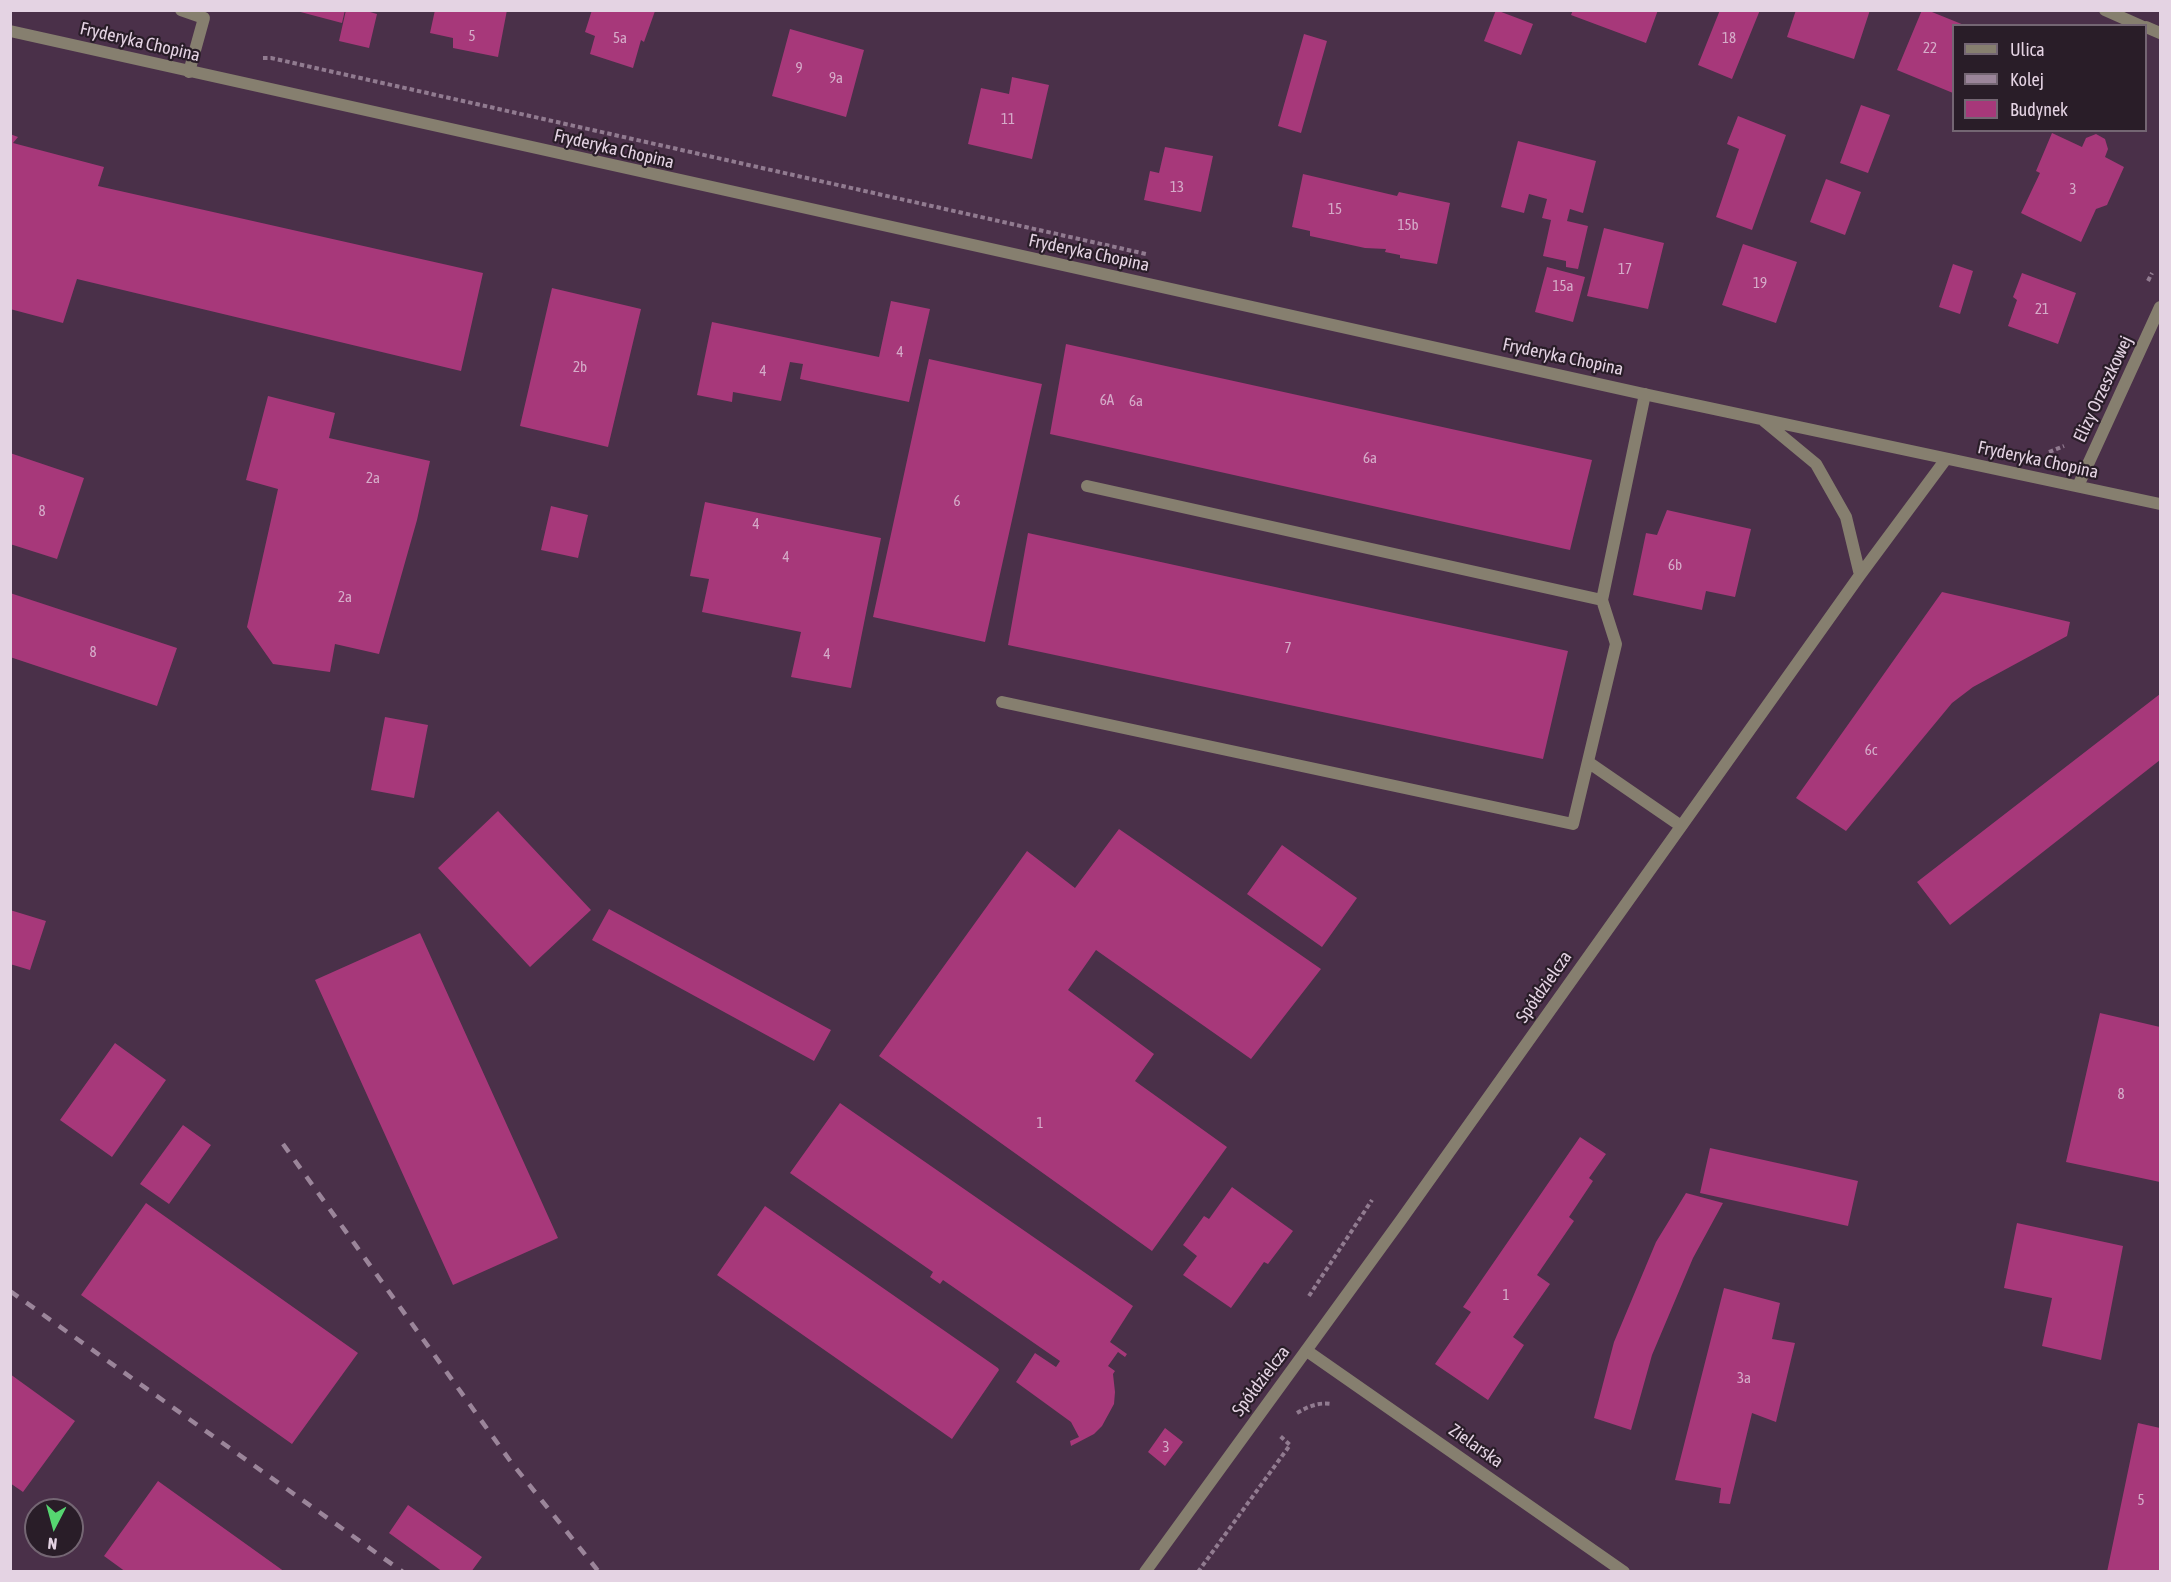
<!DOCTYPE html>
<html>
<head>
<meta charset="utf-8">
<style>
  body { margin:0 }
  #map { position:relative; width:2171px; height:1582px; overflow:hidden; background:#4a3049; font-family:"Asap Condensed",sans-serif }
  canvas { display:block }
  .frame { position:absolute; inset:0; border:12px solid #e4d3e3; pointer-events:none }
  .legend { position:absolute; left:1952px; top:24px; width:195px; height:108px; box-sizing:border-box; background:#291d28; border:2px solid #746673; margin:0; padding:8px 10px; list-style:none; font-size:18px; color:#e4d3e3 }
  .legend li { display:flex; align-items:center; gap:12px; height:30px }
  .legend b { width:30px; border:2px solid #746673 }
  .north { position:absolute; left:24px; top:1498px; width:60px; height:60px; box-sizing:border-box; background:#291d28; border:2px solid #746673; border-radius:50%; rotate:186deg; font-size:16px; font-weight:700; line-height:24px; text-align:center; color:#e4d3e3 }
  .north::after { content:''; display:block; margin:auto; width:21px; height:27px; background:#56d671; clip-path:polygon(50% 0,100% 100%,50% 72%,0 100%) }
</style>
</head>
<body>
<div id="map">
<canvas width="2171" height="1582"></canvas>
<div class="frame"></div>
<ul class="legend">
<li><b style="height:8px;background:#867f6f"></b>Ulica</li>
<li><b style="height:8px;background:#9b859a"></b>Kolej</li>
<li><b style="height:16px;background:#a7387a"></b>Budynek</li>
</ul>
<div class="north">N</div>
</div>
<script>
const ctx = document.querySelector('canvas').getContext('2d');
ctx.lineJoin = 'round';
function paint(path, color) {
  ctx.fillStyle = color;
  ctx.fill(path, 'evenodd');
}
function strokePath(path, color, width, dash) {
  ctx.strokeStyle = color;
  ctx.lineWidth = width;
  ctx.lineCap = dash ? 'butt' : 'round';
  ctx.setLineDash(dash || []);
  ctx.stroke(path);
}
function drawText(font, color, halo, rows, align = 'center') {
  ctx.font = font + ' "Asap Condensed",sans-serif';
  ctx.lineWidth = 4.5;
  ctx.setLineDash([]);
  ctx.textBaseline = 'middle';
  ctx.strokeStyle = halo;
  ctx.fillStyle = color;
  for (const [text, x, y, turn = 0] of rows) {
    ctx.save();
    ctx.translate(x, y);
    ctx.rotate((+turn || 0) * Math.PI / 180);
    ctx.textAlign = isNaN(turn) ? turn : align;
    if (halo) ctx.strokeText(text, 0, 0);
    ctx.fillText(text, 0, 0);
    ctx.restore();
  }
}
paint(new Path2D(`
  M293 10H345L342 23Z
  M346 10H363L377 14 369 48 339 41Z
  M435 10H507L498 57 453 48V38L430 33Z
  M592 10 655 11 644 42 641 40 633 68 590 54 595 36 585 32Z
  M1496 10 1533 24 1521 55 1484 41Z
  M1573 10H1658L1646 43 1571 15Z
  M1720 10H1760L1732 79 1698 65Z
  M1796 10H1870L1854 59 1787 37Z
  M1922 10H1927L1964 25 1953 26V93L1897 70Z
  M790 29 864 50 846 117 772 96Z
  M1304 34 1327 41 1301 133 1278 126Z
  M1012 77 1049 85 1032 159 968 144 981 88 1009 94Z
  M1861 105 1890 115 1868 173 1840 163Z
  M1738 116 1786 135 1752 230 1716 217 1739 149 1727 144Z
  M2052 133 2082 147 2086 138 2096 134 2105 139 2108 149 2105 157 2124 167 2107 205 2096 209 2081 242 2021 213 2040 173 2036 171Z
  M10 134 18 137 13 143 104 167 98 186 483 273 461 371 77 279 63 323 10 309Z
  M1518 141 1596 161 1583 213 1570 209 1567 221 1588 226 1578 269 1566 267V261L1543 256 1551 220 1542 218 1547 199 1529 194 1524 213 1501 207Z
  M1165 147 1213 156 1201 212 1144 200 1150 171 1159 173Z
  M1303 174 1397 196 1399 192 1450 203 1437 264 1400 258V255L1385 252 1386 249 1365 248 1310 236V231L1292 227Z
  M1826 179 1861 192 1845 235 1810 222Z
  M1604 228 1664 243 1648 309 1587 296Z
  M1743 244 1797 262 1776 323 1722 305Z
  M1953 264 1973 271 1960 314 1939 307Z
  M1547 267 1585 277 1573 322 1535 312Z
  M2022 273 2076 293 2058 344 2008 326 2017 300 2013 297Z
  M552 288 641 309 608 447 520 426Z
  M891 301 930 309 909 402 800 379 803 364 790 362 781 401 733 392 732 402 697 395 712 322 879 357Z
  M1066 344 1592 460 1570 550 1050 434Z
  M929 359 1042 384 985 642 873 617Z
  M268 396 335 413 329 438 430 461 417 520 379 654 335 644 330 672 273 664 247 627 278 489 246 480Z
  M10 453 84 478 57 559 10 544Z
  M705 502 881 538 851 688 791 677 801 632 702 612 709 579 690 576Z
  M551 506 588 515 578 558 541 550Z
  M1667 510 1751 529 1735 597 1706 591 1702 610 1633 595 1646 533 1657 535Z
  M1028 533 1568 651 1543 759 1008 645Z
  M1942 592 2070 622 2067 636 1973 687 1952 703 1846 831 1796 798Z
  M10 593 177 648 157 706 10 657Z
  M2160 694V760L1950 925 1917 882Z
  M385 717 428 725 414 798 371 790Z
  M498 811 591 910 530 967 438 868Z
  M1119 829 1321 969 1251 1059 1096 950 1068 990 1154 1054 1135 1081 1227 1147 1152 1251 879 1056 1027 851 1075 888Z
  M1282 845 1357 898 1322 947 1247 894Z
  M609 909 831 1030 814 1061 592 940Z
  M10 910 46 921 30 970 10 964Z
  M420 933 558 1238 453 1285 315 980Z
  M2100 1013 2160 1027V1182L2066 1162Z
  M115 1043 166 1080 112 1157 60 1120Z
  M840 1103 1133 1306 1110 1342 1127 1354 1125 1357 1118 1352 1108 1366 1115 1371 1113 1374 1115 1392 1114 1404 1102 1426 1094 1434 1071 1446 1070 1441 1079 1437 1071 1422 1016 1382 1035 1353 1056 1367 1060 1361 943 1280 940 1284 930 1277 933 1272 790 1173Z
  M183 1125 211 1145 169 1204 140 1184Z
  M1580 1137 1606 1154 1589 1178 1593 1181 1569 1217 1574 1221 1537 1275 1550 1284 1513 1337 1524 1345 1488 1400 1435 1364 1471 1312 1463 1307Z
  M1710 1148 1858 1181 1848 1226 1700 1193Z
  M1232 1187 1293 1231 1268 1264 1264 1262 1231 1308 1183 1275 1197 1256 1183 1245 1204 1216 1209 1219Z
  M1686 1193 1723 1203 1693 1258 1652 1355 1631 1430 1594 1418 1614 1342 1656 1242Z
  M146 1203 358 1353 292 1444 81 1295Z
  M765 1206 998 1368 999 1370 952 1439 717 1275Z
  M2017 1223 2123 1246 2101 1360 2042 1346 2052 1298 2004 1288Z
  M1724 1288 1780 1303 1772 1339 1795 1343 1776 1422 1752 1413 1730 1504 1719 1503 1721 1488 1675 1480Z
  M10 1374 75 1421 23 1492 10 1483Z
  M2138 1423 2160 1428V1572H2107Z
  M1165 1428 1183 1442 1165 1466 1148 1452Z
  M158 1481 285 1572H126L104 1556Z
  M408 1505 482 1557 471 1572H443L389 1533Z`), '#a7387a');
strokePath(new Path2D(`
  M263 58H271L1146 254
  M2148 281 2152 273
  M2049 452 2064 446
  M1309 1296 1372 1200
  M1297 1413C1309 1406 1319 1402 1332 1404
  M1198 1572 1290 1445 1279 1435`), '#917b90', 4, [4.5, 3]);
strokePath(new Path2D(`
  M181 10 204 18 189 72
  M1087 486 1602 600 1645 394
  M1002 702 1573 824 1616 644 1602 600
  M1588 762 1681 826`), '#867f6f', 12);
strokePath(new Path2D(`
  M2105 10 2141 26
  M2146 27 2160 33
  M10 31C726 194 1442 353 2160 504
  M1764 421 1816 464 1846 517 1860 575
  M2078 486 2160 307
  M1307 1351 1624 1572
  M1145 1572 1401 1220 1860 575 1946 459`), '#867f6f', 12);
strokePath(new Path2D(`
  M283 1144 511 1462 599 1572
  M10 1291 403 1572`), '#9b859a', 4.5, [10, 10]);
drawText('15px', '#d5acc9', null, [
  ["5",472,36],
  ["5a",620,38],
  ["18",1729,38],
  ["22",1930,48],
  ["9",799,68],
  ["9a",836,78],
  ["11",1008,119],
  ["13",1177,187],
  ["3",2073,189],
  ["15",1335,209],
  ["15b",1408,225],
  ["17",1625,269],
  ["19",1760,283],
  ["15a",1563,286],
  ["21",2042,309],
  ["4",900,352],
  ["2b",580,367],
  ["4",763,371],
  ["6A",1107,400],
  ["6a",1136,401],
  ["6a",1370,458],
  ["2a",373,478],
  ["6",957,501],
  ["8",42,511],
  ["4",756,524],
  ["4",786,557],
  ["6b",1675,565],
  ["2a",345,597],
  ["7",1288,648],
  ["8",93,652],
  ["4",827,654],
  ["6c",1871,750],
  ["8",2121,1094],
  ["1",1040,1123],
  ["1",1506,1295],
  ["3a",1744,1378],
  ["3",1166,1447],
  ["5",2141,1500]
]);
drawText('18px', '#e4d3e3', '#291d28', [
  ["Fryderyka Chopina",140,42,13],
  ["Fryderyka Chopina",614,149,13],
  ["Fryderyka Chopina",1089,253,12],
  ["Fryderyka Chopina",1563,357,12],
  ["Elizy Orzeszkowej",2103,389,-65],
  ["Fryderyka Chopina",2038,460,12],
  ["Spółdzielcza",1544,987,-55],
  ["Spółdzielcza",1261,1381,-53],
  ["Zielarska",1476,1446,35]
]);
</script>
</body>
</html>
